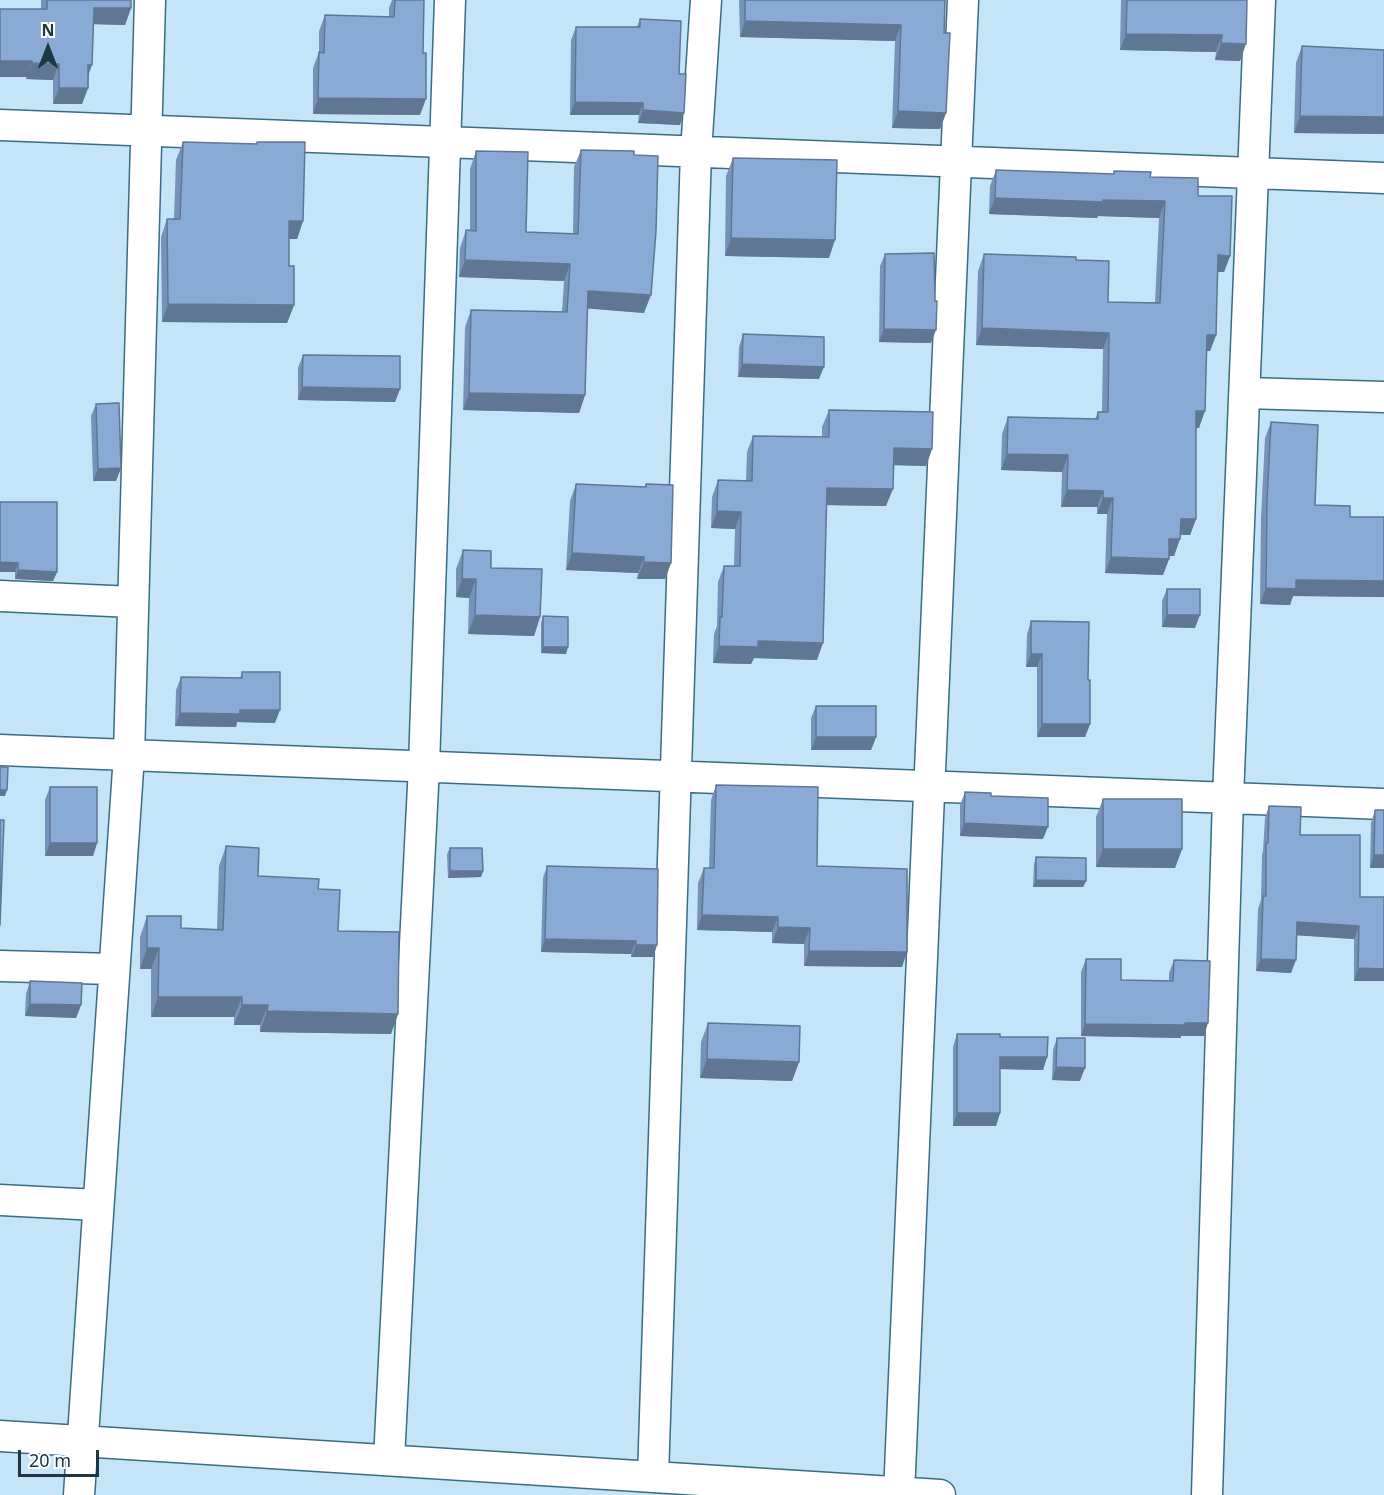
<!DOCTYPE html>
<html>
<head>
<meta charset="utf-8">
<style>
  body { margin:0 }
  #map { position:relative; width:1384px; height:1495px; overflow:hidden; background:#c4e4f7; font-family:"Noto Sans",sans-serif }
  canvas { display:block }
  .north { position:absolute; left:18px; top:18px; width:60px; height:60px; -webkit-text-stroke:4px #fff; paint-order:stroke; rotate:0deg; font-size:16px; font-weight:700; line-height:24px; text-align:center; color:#203643 }
  .north::after { content:''; display:block; margin:auto; width:21px; height:27px; background:#203643; clip-path:polygon(50% 0,100% 100%,50% 72%,0 100%) }
  .scale { position:absolute; left:18px; top:1450px; width:81px; height:27px; box-sizing:border-box; border:3px solid #203643; border-top:0; padding-left:8px; font-size:18px; line-height:21px; white-space:nowrap; color:#203643; -webkit-text-stroke:4px #fff; paint-order:stroke }
</style>
</head>
<body>
<div id="map">
<canvas width="1384" height="1495"></canvas>
<div class="north">N</div>
<div class="scale">20 m</div>
</div>
<script>
const ctx = document.querySelector('canvas').getContext('2d');
ctx.lineJoin = 'round';
function strokePath(path, color, width, dash) {
  ctx.strokeStyle = color;
  ctx.lineWidth = width;
  ctx.lineCap = dash ? 'butt' : 'round';
  ctx.setLineDash(dash || []);
  ctx.stroke(path);
}
function paint(path, color) {
  ctx.fillStyle = color;
  ctx.fill(path, 'evenodd');
}
const minor = new Path2D(`
  M0 125 1384 178
  M1245 393 1384 397
  M0 596 133 602
  M0 750 1384 804
  M0 966 114 969
  M0 1200 98 1205
  M0 1436 940 1495
  M389 1460 424 766 450 0
  M653 1477 696 152 706 0
  M79 1495 129 755 150 0
  M899 1495 963 0
  M1207 1495 1228 798 1260 0`);
strokePath(minor, '#386c88', 33);
strokePath(minor, '#fff', 30);
paint(new Path2D(`
  M41 0H131V8L125 25 93 24 88 88 82 104H53V80L26 79 41 9Z
  M392 0H395L420 115 313 114V68L319 52V31L325 15 389 17V8Z
  M739 0H945L944 33 946 113 940 129 892 128 895 41 740 37Z
  M1121 0H1247L1240 61 1215 60 1216 52 1120 50Z
  M640 19 679 74 680 125 638 123 639 115H570L571 40 576 27H637Z
  M1302 46 1384 50V134L1294 133 1296 63Z
  M183 142 256 144 257 142 303 221 297 239H289V266L294 305 287 323 162 322 161 237 167 219H174L176 160Z
  M581 150 644 313 587 308 585 395 579 413 463 410 465 327 471 310 562 312 564 281 459 277 460 248 466 230H470V169L476 151 526 232 573 234 574 167Z
  M733 158 829 258 725 256 726 176Z
  M996 170 1113 174 1114 171 1150 177 1198 196 1230 256 1224 272H1217L1216 335 1210 351H1207L1199 428H1196V519L1190 535H1181L1174 556H1169V559L1163 575 1105 573 1107 514H1097V507H1061L1062 472 1001 470 1002 434 1008 417 1095 419 1098 412H1102L1103 349 976 345 978 271 984 254 1076 260 1108 302 1155 303 1159 218 1098 216 1097 218 989 214 990 186Z
  M885 254 931 343 879 342 880 266Z
  M743 334 819 379 738 377 739 347Z
  M303 355 400 389 395 402 298 400V368Z
  M96 404 121 468 116 481H93L91 416Z
  M829 410 932 449 926 466 893 465 886 506 827 505 817 660 754 658 751 664 713 663 714 634 717 626 718 582 724 566H734L735 529 711 528 712 497 718 480 746 481 747 452 753 436 822 437V427Z
  M1271 422 1315 505 1350 517H1384V597L1293 596 1290 605 1260 604 1261 518 1265 438Z
  M576 484 645 487 646 484 671 563 665 579H637L638 573 566 570 570 501Z
  M0 502 57 572 53 581 15 579V572H0Z
  M463 550 491 568 540 617 534 636 468 634 469 598 456 597V569Z
  M1167 589 1195 628 1162 627V601Z
  M543 616 566 654 541 653V623Z
  M1031 621 1088 680 1090 724 1085 737H1037V667H1026L1027 634Z
  M242 672 275 723 237 722 236 727 175 726 176 690 181 677 240 678Z
  M816 706 876 737 871 750H811V718Z
  M716 785 817 866 902 967 804 966V944L772 943V932L697 930 698 883 704 868H709L711 800Z
  M50 787 97 843 93 856H45V800Z
  M965 792 991 796 1043 839 960 836V805Z
  M1103 799 1182 849 1175 868 1096 867V817Z
  M1269 806 1300 835 1360 897H1384V981H1354V939L1297 935 1291 973 1256 971 1258 909 1261 900 1262 855 1263 851 1265 818Z
  M1375 810 1384 868H1370L1371 823Z
  M226 846 258 876 338 931 398 1014 391 1034 260 1032V1025H234V1017H151V969H140V937L147 916 181 928 217 929 219 866Z
  M450 848 483 871 481 877 448 878 447 854Z
  M1036 857 1086 881 1083 887H1033L1034 864Z
  M547 866 657 945 653 957H631V954L541 952 543 878Z
  M1086 959 1121 980 1169 981V973L1174 960 1204 1036H1181V1038L1081 1036V972Z
  M30 981 81 1005 76 1018 25 1016 26 994Z
  M708 1023 799 1062 792 1081 700 1078 701 1042Z
  M957 1034 1000 1037 1047 1057 1043 1070 1000 1069V1113L996 1126H953V1047Z
  M1057 1038 1080 1081 1052 1080 1053 1050Z`), '#7692b6');
paint(new Path2D(`
  M94 8H131L125 25 88 24Z
  M745 21 901 25 895 41 740 37Z
  M1126 34 1222 35 1216 52 1120 50Z
  M1221 43 1246 44 1240 61 1215 60Z
  M0 61H32L27 77H0Z
  M32 63 59 64 53 80 26 79Z
  M88 65H92L86 81Z
  M59 88H88L82 104H53Z
  M318 98 426 99 420 115 313 114Z
  M575 102 643 103 639 115H570Z
  M643 110 684 113 680 125 638 123Z
  M898 111 946 113 940 129 892 128Z
  M1300 116 1384 117V134L1294 133Z
  M995 198 1165 201 1159 218 1098 216 1097 218 989 214Z
  M289 221H303L297 239H282Z
  M731 238 835 240 829 258 725 256Z
  M1218 255 1230 256 1224 272H1212Z
  M465 260 570 264 564 281 459 277Z
  M588 291 651 295 644 313 581 308Z
  M168 304 294 305 287 323 162 322Z
  M982 328 1109 333 1103 349 976 345Z
  M884 329 936 330 931 343 879 342Z
  M1207 335H1216L1210 351H1201Z
  M742 364 824 367 819 379 738 377Z
  M302 387 400 389 395 402 298 400Z
  M469 393 585 395 579 413 463 410Z
  M1196 411H1205L1199 428H1190Z
  M894 448 932 449 926 466 888 465Z
  M1007 454 1068 455 1062 472 1001 470Z
  M121 468 116 481H93L98 469Z
  M827 488 893 489 886 506 821 505Z
  M1067 490 1103 491 1097 507H1061Z
  M1103 498H1113L1107 514H1097Z
  M717 511 741 512 735 529 711 528Z
  M1181 519H1196L1190 535H1175Z
  M1169 539H1180L1174 556H1163Z
  M572 553 644 557 638 573 566 570Z
  M1111 557 1169 559 1163 575 1105 573Z
  M0 562 18 563 15 572H0Z
  M644 562 671 563 665 579H637Z
  M18 570 57 572 53 581 15 579Z
  M462 579H476L469 598 456 597Z
  M1296 580 1384 581V597L1293 596 1290 605 1260 604 1266 588Z
  M475 615 540 617 534 636 468 634Z
  M1167 615H1200L1195 628 1162 627Z
  M758 641 823 643 817 660 754 658 751 664 713 663 719 646Z
  M543 647H568L566 654 541 653Z
  M1031 654H1042L1037 667H1026Z
  M240 710H280L275 723 237 722 236 727 175 726 180 713Z
  M1042 724H1090L1085 737H1037Z
  M816 737H876L871 750H811Z
  M0 790H7L5 796H0Z
  M964 823 1048 827 1043 839 960 836Z
  M50 843H97L93 856H45Z
  M1103 849H1182L1175 868 1096 867Z
  M1374 855H1384V868H1370Z
  M450 871H483L481 877 448 878Z
  M1036 880 1086 881 1083 887H1033Z
  M702 915 778 917 772 932 697 930Z
  M1297 922 1359 926 1354 939 1292 935Z
  M778 927 810 928 804 944 772 943Z
  M545 939 636 941 631 954 541 952Z
  M636 945H657L653 957H631Z
  M147 948H159L151 969H140Z
  M809 951 907 952 902 967 804 966Z
  M1261 959 1296 960 1291 973 1256 971Z
  M1358 968 1384 969V981H1354Z
  M158 997H242L234 1017H151Z
  M30 1004 81 1005 76 1018 25 1016Z
  M242 1005H268L260 1025H234Z
  M267 1011 398 1014 391 1034 260 1032Z
  M1185 1023H1208L1204 1036H1181V1038L1081 1036 1085 1024Z
  M1000 1057H1047L1043 1070 996 1069Z
  M707 1059 799 1062 792 1081 700 1078Z
  M1056 1067 1085 1068 1080 1081 1052 1080Z
  M957 1113H1000L996 1126H953Z`), '#607794');
const building = new Path2D(`
  M47 0H131V8H94L92 65H88V88H59V64L32 63V61H0V9H47Z
  M395 0H424L423 53H426V99L318 98 319 52 324 53 325 15 394 17Z
  M745 0H945L944 33H950L946 113 898 111 901 25 745 21Z
  M1127 0H1247L1246 44 1221 43 1222 35 1126 34Z
  M640 19 681 21 679 74H686L684 113 643 110V103L575 102 576 27H640Z
  M1302 46 1384 50V117L1300 116Z
  M183 142 257 144V142H305L303 221H289V266H294V305L168 304 167 219H180Z
  M581 150 634 151V155L658 156 656 231 651 295 588 291 585 395 469 393 471 310 567 312 570 264 465 260 466 230 476 231V151L528 152 526 232 578 234Z
  M733 158 837 160 835 240 731 238Z
  M996 170 1114 174V171L1151 172 1150 177 1198 178V196H1232L1230 256 1218 255 1216 335H1207L1205 411H1196V519H1181L1180 539H1169V559L1111 557 1113 498H1103V491L1067 490 1068 455 1007 454 1008 417 1098 419V412H1108L1109 333 982 328 984 254 1076 257V260L1109 261 1108 302 1160 303 1165 201 1103 200V202L995 198Z
  M934 253 935 301H937L936 330 884 329 885 254Z
  M743 334 824 337V367L742 364Z
  M303 355 400 356V389L302 387Z
  M119 403 121 468 98 469 96 404Z
  M829 410 933 412 932 449 894 448 893 489 827 488 823 643 758 641V647L719 646 720 617H722L724 566H740L741 512 717 511 718 480 752 481 753 436 829 437Z
  M1271 422 1318 425 1315 505 1350 506V517H1384V581L1296 580V589L1266 588 1267 501Z
  M576 484 646 487V484L673 485 671 563 644 562V557L572 553Z
  M0 502H57V572L18 570V563L0 562Z
  M463 550 491 551V568L542 569 540 617 475 615 476 579H462Z
  M1167 589H1200V615H1167Z
  M543 616 568 617V647H543Z
  M1031 621 1089 622 1088 680H1090V724H1042V654H1031Z
  M242 672H280V710H240V714L180 713 181 677 242 678Z
  M816 706H876V737H816Z
  M0 767H8L7 790H0Z
  M716 785 818 787 817 866 907 869V952L809 951 810 928 778 927V917L702 915 704 868H714Z
  M50 787H97V843H50Z
  M965 792 991 793V796L1048 798V827L964 823Z
  M1103 799H1182V849H1103Z
  M1269 806 1301 807 1300 835H1360V897H1384V969L1358 968 1359 926 1297 922 1296 960 1261 959 1263 896H1266V843H1268Z
  M1375 810H1384V855H1374Z
  M0 820H4L0 925Z
  M226 846 259 848 258 876 319 879 318 889 340 890 338 931 399 932 398 1014 267 1011 268 1005H242V997H158L159 948H147V916H181V928L223 930Z
  M450 848H482L483 871H450Z
  M1036 857 1086 858V881L1036 880Z
  M547 866 658 869 657 945H636V941L545 939Z
  M1086 959H1121V980L1173 981 1174 960 1210 961 1208 1023H1185V1025L1085 1024Z
  M30 981 82 983 81 1005 30 1004Z
  M708 1023 800 1026 799 1062 707 1059Z
  M957 1034H1000V1037H1048L1047 1057H1000V1113H957Z
  M1057 1038H1085V1068L1056 1067Z`);
paint(building, '#89aad4');
strokePath(building, '#607794', 1.5);
</script>
</body>
</html>
